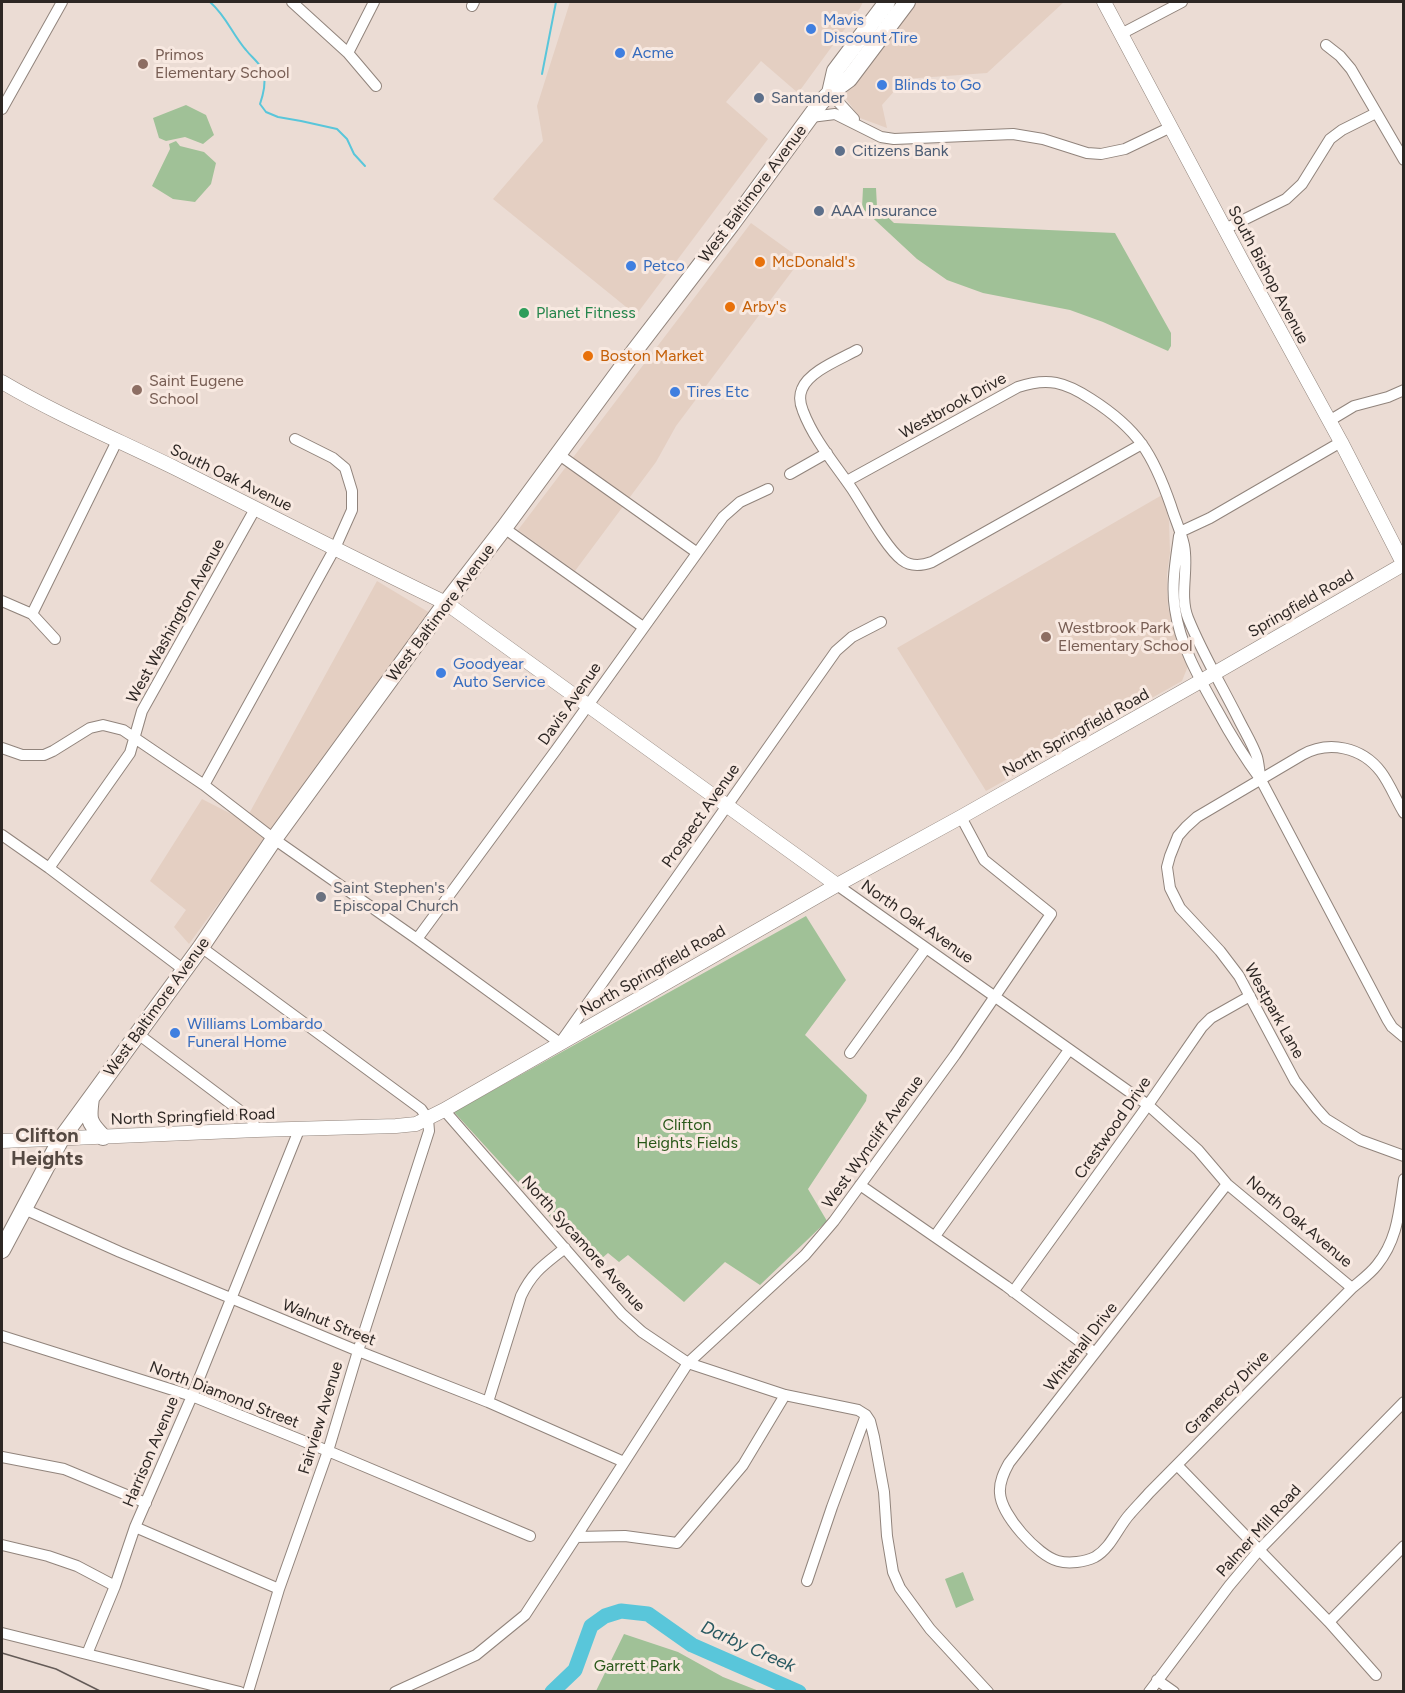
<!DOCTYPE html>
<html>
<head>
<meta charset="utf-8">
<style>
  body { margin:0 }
  #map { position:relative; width:1405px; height:1693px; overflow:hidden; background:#ebdcd4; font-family:Figtree,sans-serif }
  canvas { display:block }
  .frame { position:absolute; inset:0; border:3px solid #2d2724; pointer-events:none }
</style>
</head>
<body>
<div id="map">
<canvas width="1405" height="1693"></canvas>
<div class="frame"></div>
</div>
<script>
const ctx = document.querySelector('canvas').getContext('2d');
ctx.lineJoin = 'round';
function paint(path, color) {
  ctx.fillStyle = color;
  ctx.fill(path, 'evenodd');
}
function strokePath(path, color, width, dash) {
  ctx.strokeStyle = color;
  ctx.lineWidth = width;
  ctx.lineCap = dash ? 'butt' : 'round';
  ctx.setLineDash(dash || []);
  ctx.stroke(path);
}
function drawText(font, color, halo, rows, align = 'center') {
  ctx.font = font + ' Figtree,sans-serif';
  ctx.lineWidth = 6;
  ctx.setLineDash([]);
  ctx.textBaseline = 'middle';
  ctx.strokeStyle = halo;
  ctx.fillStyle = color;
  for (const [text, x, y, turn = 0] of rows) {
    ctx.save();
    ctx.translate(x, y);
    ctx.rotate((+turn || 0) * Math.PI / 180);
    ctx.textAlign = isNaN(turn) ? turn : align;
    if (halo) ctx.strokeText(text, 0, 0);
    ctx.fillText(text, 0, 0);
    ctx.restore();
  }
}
paint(new Path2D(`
  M570 2H863L860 8 798 93 761 61 726 102 768 139 636 315 493 199 543 141 537 106Z
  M916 2H1064L987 73 905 79 882 105 887 128 860 118 844 96Z
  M751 223 794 254 796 266 676 426 656 462 575 571 518 530Z
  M1162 495 1169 521 1170 553 1167 574V591L1168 607 1173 627 1188 666 1182 681 986 791 897 648Z
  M377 581 430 613 189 944 174 927 186 910 150 881 202 799 245 821Z`), '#e4cfc2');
paint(new Path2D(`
  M186 105 206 115 214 135 203 144 185 137 166 141 159 138 153 118Z
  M176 141 180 146 204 152 216 163 211 184 195 202 173 199 152 186 170 149 169 144Z
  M863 188H876L877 207 894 223 1115 233 1171 333V346L1168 351 1103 322 1070 310 983 293 947 280 917 259 862 208Z
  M806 916 846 980 805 1035 867 1095 866 1101 808 1189 827 1221 760 1285 725 1262 684 1302 628 1255 619 1262 608 1253 594 1265 454 1112Z
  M963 1572 974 1600 956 1608 945 1579Z
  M624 1634 678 1652 723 1677 759 1691H596Z`), '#a0c197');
strokePath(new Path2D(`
  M210 2C227 17 232 34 246 50 253 59 262 64 264 76 266 85 263 95 260 104L266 112 278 117 301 121 337 129 347 139 354 154 365 166
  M542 74 556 2`), '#59c6da', 2);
strokePath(new Path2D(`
  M552 1692 575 1670 591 1626 605 1616 621 1611 648 1614 692 1645 799 1692`), '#59c6da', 15);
const minor = new Path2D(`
  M292 2 348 53 376 86
  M472 6 474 2
  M1121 34 1182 2
  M1326 45 1340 56 1351 69 1404 160
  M348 53 374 2
  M830 93 854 119
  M2 109 62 2
  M811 117 835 114 881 137 894 139 1013 134 1043 139 1087 153 1101 154 1125 149 1171 127
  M1225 229 1286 199 1302 184 1330 139 1342 130 1376 113
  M857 350C841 359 809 371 802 389 799 396 800 404 803 411 814 440 835 464 852 489 864 507 886 548 902 560 911 567 921 566 932 562L1142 444
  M1329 421 1354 406 1388 397 1404 390
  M558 454 696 552
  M790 474 827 453
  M847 481 1018 387C1048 377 1065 382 1091 399 1138 429 1153 454 1171 506 1175 519 1181 532 1184 545 1189 569 1179 595 1188 618 1202 653 1222 686 1239 720 1245 732 1253 745 1257 757 1259 764 1259 772 1261 780
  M504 528 643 627
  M1180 532 1210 518 1341 442
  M1179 536C1176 560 1171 584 1175 609 1180 645 1199 678 1217 710 1230 734 1244 757 1261 780L1387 1019 1392 1027 1404 1037
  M2 601 32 614 55 639
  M32 614 117 441
  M2 748 22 755H44L53 751 90 728 103 725 123 730 204 785 274 839 417 939 560 1043 836 651 852 637 881 622
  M204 785 335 548 352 510V491L345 468 333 458 295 439
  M1404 813C1396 800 1390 784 1381 772 1362 747 1329 740 1302 755L1197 817 1186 827 1178 836 1170 856 1167 867 1170 888 1180 908 1220 951 1239 976 1295 1081 1317 1109 1326 1119 1360 1140 1404 1156
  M2 835 49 868 184 970
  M49 868 130 753 142 711 255 509
  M837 885 1148 1105 1198 1150 1227 1184 1352 1288
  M417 939 556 750 723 517 740 502 768 489
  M201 947 421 1109 428 1119 429 1131 358 1351 328 1451 279 1589 248 1692
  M138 1034 251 1119 257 1130
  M850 1053 926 948
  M444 1110 622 1314 642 1332 688 1363 785 1395 858 1410 866 1415 870 1421 874 1437 884 1492 887 1536 893 1572 900 1588 930 1629 988 1692
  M1227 1184 1009 1463C1004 1472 999 1482 1000 1493 1001 1515 1038 1556 1058 1561 1069 1564 1085 1562 1095 1557 1111 1548 1118 1527 1130 1514 1136 1507 1143 1500 1149 1493L1352 1288C1360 1281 1370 1274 1377 1265 1398 1239 1399 1211 1404 1179
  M860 1185 1006 1286 1095 1353
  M24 1209 120 1252 358 1351 488 1402 624 1462
  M935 1236 1069 1050
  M1013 1292 1148 1105 1202 1027 1211 1018 1250 996
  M2 1336 192 1396 328 1451 530 1536
  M488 1402 521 1296C533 1271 544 1265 565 1248
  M2 1457 64 1469 146 1503
  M1177 1465 1329 1622 1376 1675
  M135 1527 279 1589
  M576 1537 688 1363 805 1255 834 1221 955 1055 1051 914 984 860 961 817
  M2 1545 48 1556 77 1566 115 1586
  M807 1581 832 1507 866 1415
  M1329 1622 1404 1546
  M2 1633 240 1692
  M87 1654 115 1586 135 1527 192 1396 299 1130
  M1157 1680 1174 1692
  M395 1692 476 1655 525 1615 576 1537 625 1536 677 1543 743 1465 785 1395
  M1149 1692 1229 1586 1260 1549 1404 1402`);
const secondary = new Path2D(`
  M1104 2 1242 261 1341 442 1404 565
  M2 382C58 415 118 440 177 469 267 514 356 560 446 603L837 885
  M2 1141 257 1130 396 1126 416 1124 444 1110 837 885 961 817 1215 673 1404 564`);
const primary = new Path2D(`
  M830 93 835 71 887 2
  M91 1098C88 1119 88 1122 103 1137
  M2 1250 61 1139 201 947 274 839 446 603 504 528 626 362 731 225 821 102 830 93 849 79 907 2`);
strokePath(minor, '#91847c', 12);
strokePath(secondary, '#91847c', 15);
strokePath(primary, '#91847c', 18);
strokePath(minor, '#fff', 10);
strokePath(secondary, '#fff', 14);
strokePath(primary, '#fff', 16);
strokePath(new Path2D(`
  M2 1653 56 1669 102 1692`), '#645b57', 1.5);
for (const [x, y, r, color] of [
  [811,29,6,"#3f7fe0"],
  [620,53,6,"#3f7fe0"],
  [143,64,6,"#8d6e63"],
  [882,85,6,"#3f7fe0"],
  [759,98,6,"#5c6f8a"],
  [840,151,6,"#5c6f8a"],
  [819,211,6,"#5c6f8a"],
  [760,262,6,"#e8710a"],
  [631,266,6,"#3f7fe0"],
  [730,307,6,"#e8710a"],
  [524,313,6,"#2e9e5b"],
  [588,356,6,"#e8710a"],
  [137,390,6,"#8d6e63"],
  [675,392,6,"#3f7fe0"],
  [1046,637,6,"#8d6e63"],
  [441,673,6,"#3f7fe0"],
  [321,897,6,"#6b7280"],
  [175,1033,6,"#3f7fe0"]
]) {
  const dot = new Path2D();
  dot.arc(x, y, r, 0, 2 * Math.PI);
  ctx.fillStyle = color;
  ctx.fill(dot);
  strokePath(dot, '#f8e9e1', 2);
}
drawText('16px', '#366cbe', '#f8e9e1', [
  ["Mavis",823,20],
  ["Discount Tire",823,38],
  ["Acme",632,53],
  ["Blinds to Go",894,85],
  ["Petco",643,266],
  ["Tires Etc",687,392],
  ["Goodyear",453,664],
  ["Auto Service",453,682],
  ["Williams Lombardo",187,1024],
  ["Funeral Home",187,1042]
], 'left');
drawText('16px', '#785e54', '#f8e9e1', [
  ["Primos",155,55],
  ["Elementary School",155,73],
  ["Saint Eugene",149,381],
  ["School",149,399],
  ["Westbrook Park",1058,628],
  ["Elementary School",1058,646]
], 'left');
drawText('16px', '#4e5e75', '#f8e9e1', [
  ["Santander",771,98],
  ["Citizens Bank",852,151],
  ["AAA Insurance",831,211]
], 'left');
drawText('16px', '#2d2724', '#f8e9e1', [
  ["West Baltimore Avenue",753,194,-53],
  ["South Bishop Avenue",1268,275,62],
  ["Westbrook Drive",953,406,-29],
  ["South Oak Avenue",231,478,26],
  ["Springfield Road",1301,604,-30],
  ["West Baltimore Avenue",441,613,-53],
  ["West Washington Avenue",176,621,-61],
  ["Davis Avenue",570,704,-55],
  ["North Springfield Road",1076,733,-29],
  ["Prospect Avenue",701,816,-55],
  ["North Oak Avenue",917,922,35],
  ["North Springfield Road",653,971,-30],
  ["West Baltimore Avenue",157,1007,-54],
  ["Westpark Lane",1274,1011,61],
  ["North Springfield Road",193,1117,-2],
  ["Crestwood Drive",1113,1128,-55],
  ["West Wyncliff Avenue",873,1142,-54],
  ["North Oak Avenue",1299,1222,40],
  ["North Sycamore Avenue",583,1244,48],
  ["Walnut Street",329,1323,22],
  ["Whitehall Drive",1081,1347,-52],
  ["Gramercy Drive",1227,1393,-45],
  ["North Diamond Street",224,1395,21],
  ["Fairview Avenue",321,1418,-73],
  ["Harrison Avenue",151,1452,-67],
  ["Palmer Mill Road",1259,1531,-48]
]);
drawText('16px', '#c56008', '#f8e9e1', [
  ["McDonald's",772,262],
  ["Arby's",742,307],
  ["Boston Market",600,356]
], 'left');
drawText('16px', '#27864d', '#f8e9e1', [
  ["Planet Fitness",536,313]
], 'left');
drawText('16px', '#5b616d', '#f8e9e1', [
  ["Saint Stephen's",333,888],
  ["Episcopal Church",333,906]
], 'left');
drawText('16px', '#295819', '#f8e9e1', [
  ["Clifton",687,1125],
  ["Heights Fields",687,1143],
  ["Garrett Park",637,1666]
]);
drawText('italic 18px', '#295961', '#f8e9e1', [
  ["Darby Creek",748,1647,24]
]);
drawText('bold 20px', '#554942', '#f8e9e1', [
  ["Clifton",47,1136],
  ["Heights",47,1159]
]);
</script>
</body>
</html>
